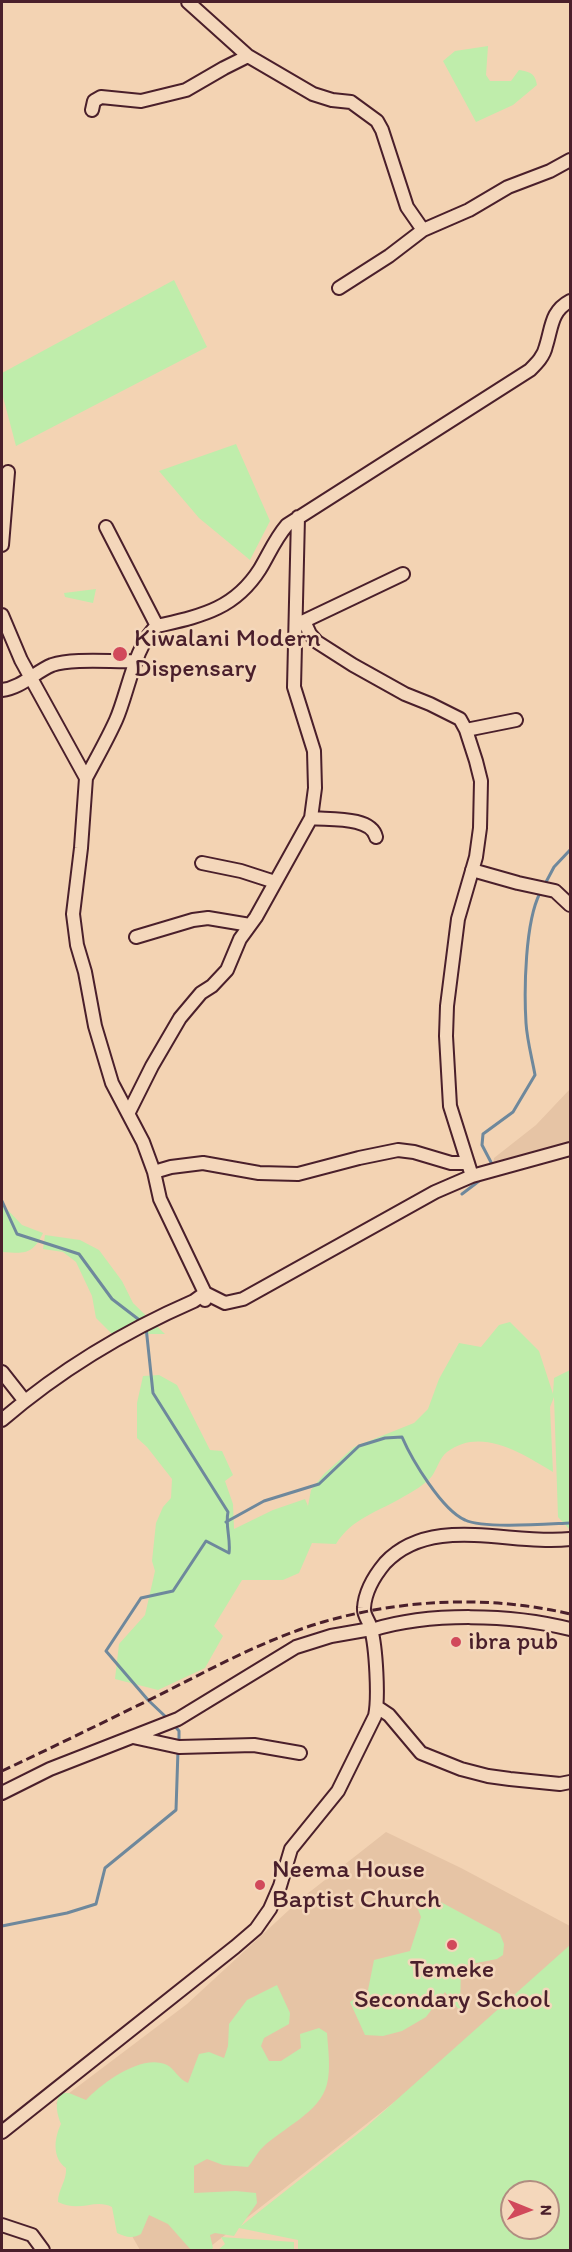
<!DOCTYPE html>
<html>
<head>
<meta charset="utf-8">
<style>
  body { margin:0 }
  #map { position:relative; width:572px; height:2252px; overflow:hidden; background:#f3d3b3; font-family:Itim,sans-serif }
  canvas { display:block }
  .frame { position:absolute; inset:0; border:3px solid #4a1f2b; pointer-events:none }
  .north { position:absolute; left:500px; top:2180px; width:60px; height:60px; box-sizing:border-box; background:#f4d7bb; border:2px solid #b08d81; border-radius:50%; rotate:91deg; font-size:16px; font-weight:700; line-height:24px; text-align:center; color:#4a1f2b }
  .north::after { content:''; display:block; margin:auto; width:21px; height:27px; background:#d1495b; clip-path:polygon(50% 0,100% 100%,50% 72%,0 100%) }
</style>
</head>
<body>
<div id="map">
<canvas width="572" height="2252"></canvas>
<div class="frame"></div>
<div class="north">N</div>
</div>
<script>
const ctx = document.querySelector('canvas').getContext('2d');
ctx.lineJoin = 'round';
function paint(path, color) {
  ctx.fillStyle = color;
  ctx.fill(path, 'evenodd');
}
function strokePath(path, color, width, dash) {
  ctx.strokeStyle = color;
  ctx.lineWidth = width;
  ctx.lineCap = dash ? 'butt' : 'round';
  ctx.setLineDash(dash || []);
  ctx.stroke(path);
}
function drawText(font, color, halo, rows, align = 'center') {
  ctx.font = font + ' Itim,sans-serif';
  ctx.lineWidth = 5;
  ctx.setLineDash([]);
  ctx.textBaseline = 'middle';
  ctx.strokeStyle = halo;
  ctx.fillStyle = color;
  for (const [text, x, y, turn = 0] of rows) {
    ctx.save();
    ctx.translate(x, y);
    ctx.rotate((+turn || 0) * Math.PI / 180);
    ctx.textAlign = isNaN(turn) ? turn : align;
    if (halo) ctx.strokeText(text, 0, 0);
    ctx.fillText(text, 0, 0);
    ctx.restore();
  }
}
paint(new Path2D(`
  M570 1089V1146L544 1150 493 1165 494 1158 536 1125Z
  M386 1832 461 1868 570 1926V1964L206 2250H140L56 2103 187 2004 302 1898Z`), '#e6c4a5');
paint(new Path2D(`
  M488 46 486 75 490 81H511L519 70C530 72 535 73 537 85L513 105 476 122 443 61 455 51Z
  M174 280 207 347 16 446 2 393V373Z
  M236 444 270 521 250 560 199 518 159 471Z
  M96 589 93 603 65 597 64 593Z
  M2 1204 22 1225 43 1233C32 1256 24 1253 2 1252Z
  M45 1235 80 1240 99 1250 122 1281 133 1303 165 1334H112L96 1318 92 1296 76 1262 63 1252 43 1249Z
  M510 1322 539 1351 553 1394 554 1378 570 1370V1530L558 1517 554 1397 550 1407 553 1472C523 1454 481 1426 447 1452 440 1457 437 1469 432 1476 426 1484 412 1492 403 1497 378 1512 352 1518 336 1544L312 1543 299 1573 283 1580H242L214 1626 223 1636 205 1668 158 1690 115 1679 119 1644 145 1615 155 1571 152 1561 156 1523 163 1507 171 1498 172 1479 147 1447 137 1438V1403L143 1376 159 1375 177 1385 210 1450 222 1451 233 1475 225 1481 233 1504 234 1529 273 1510 305 1499 308 1506 311 1490 324 1474 354 1447 414 1423 428 1409 439 1379 459 1343 481 1347 499 1325Z
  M426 1894 500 1934 504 1944 503 1955 497 1959 461 1966 460 2011 445 1992 426 2017 402 2031 383 2036 365 2035 350 2002 368 1990 374 1960 410 1951 421 1917 413 1897Z
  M570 1945V2250H298V2240L239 2228 234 2236 215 2233 210 2235 213 2248 210 2250H191L168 2224 149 2215 141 2234C133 2239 125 2237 117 2233L112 2207C95 2198 80 2213 58 2202 58 2189 67 2181 66 2168 52 2158 54 2138 61 2124 57 2114 54 2102 61 2093H69L86 2100C102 2083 142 2053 167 2065 175 2069 178 2079 188 2083L199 2054 209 2052 224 2058 228 2046 229 2024 247 2000 277 1985 290 2013 289 2024 264 2038 261 2046 269 2061H281L301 2048 300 2034 319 2028 327 2033C328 2048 331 2069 327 2084 320 2113 282 2128 262 2148 257 2153 253 2161 248 2167L223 2165 207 2159 194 2166V2193L236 2191 256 2193 257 2203 241 2226 365 2128ZM512 2192H548V2228H512Z
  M221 2237 294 2242V2250H218L225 2244Z`), '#bfedab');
strokePath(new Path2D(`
  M545 884 554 867 570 850
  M494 1168 482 1145 483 1134 513 1112 535 1075C532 1058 527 1040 526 1023 524 990 525 922 540 893
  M462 1194 483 1178
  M2 1201 17 1234 79 1254 112 1299 142 1322
  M146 1327 153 1393 228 1512C225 1526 231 1539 229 1553L206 1541 173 1591 141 1598 106 1651 148 1700 167 1718
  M226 1522 264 1501 319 1484 359 1446 385 1438 402 1437C412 1460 442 1510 465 1520 484 1529 547 1524 570 1523
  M174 1725 179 1731V1743
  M2 1926 67 1913 96 1904 105 1868 176 1810 178 1750`), '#6e889c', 3);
const minor = new Path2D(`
  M188 2 248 56 313 94 332 100 351 102 377 121 382 130 407 207 423 230
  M92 110 94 101 101 97 141 101 186 90 224 68 248 56
  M339 288 389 256 423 230 469 210 508 187 550 171 570 160
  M106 527 157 626
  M2 545 8 472
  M2 615 21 660 86 778 81 848 73 914 77 945 85 972 95 1026 112 1083 143 1142 154 1172 160 1199 205 1293V1300
  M304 621 310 634 317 642 353 665 405 694 430 704 460 719 466 730 476 761 481 781 480 828 476 857 458 919 447 1006 446 1036 450 1106 472 1176
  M298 624 403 574
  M2 690C21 688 35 672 52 665 73 658 112 662 136 661
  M466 730 516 720
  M86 778C96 759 107 740 116 720 128 693 135 644 157 626 200 616 234 610 260 569 269 554 275 539 287 525L530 370C537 363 544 356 546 346 552 327 551 311 570 301
  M311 818C329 820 371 816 376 837
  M202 863 241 871 275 882
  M472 870 518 883 555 891 570 905
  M136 937 193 920 208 918 250 925
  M129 1112 152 1066 180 1018 201 993 212 986 227 970 240 939 256 917 311 818 315 788 314 751 294 687 298 517
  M154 1172 171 1167 203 1163 259 1173 298 1174 359 1158 398 1150 414 1152 451 1163H468
  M2 1372 24 1400
  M2 1420C59 1371 125 1331 194 1301L205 1293 225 1303 243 1299 435 1192 472 1176 570 1149
  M372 1630C429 1612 512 1614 570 1629
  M377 1707 389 1715 421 1753 461 1769 488 1776 510 1779 560 1784 570 1782
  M133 1737 179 1747 254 1745 300 1753
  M2 1793 50 1769 178 1719 296 1647 331 1636 371 1629
  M2 2132 235 1947 256 1929 270 1909 280 1886 291 1849 338 1791 375 1716C379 1698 376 1647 371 1629 370 1622 363 1615 364 1608 365 1591 375 1575 385 1563 432 1513 511 1546 570 1539
  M2 2225 32 2235 43 2250`);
strokePath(minor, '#4a1f2b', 16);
strokePath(minor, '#f4d7bb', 12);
strokePath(new Path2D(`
  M2 1771C51 1748 100 1724 149 1700 206 1672 262 1640 323 1622 402 1599 490 1595 570 1614`), '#4a1f2b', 3, [9, 4.5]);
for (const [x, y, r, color] of [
  [120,654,8,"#d1495b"],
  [456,1642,6,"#d1495b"],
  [260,1885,6,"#d1495b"],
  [452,1945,6,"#d1495b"]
]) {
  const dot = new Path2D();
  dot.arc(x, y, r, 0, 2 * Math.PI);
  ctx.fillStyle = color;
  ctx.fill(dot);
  strokePath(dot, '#f4d7bb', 2);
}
drawText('26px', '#4a1f2b', '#f4d7bb', [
  ["Kiwalani Modern",134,639],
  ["Dispensary",134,669],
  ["ibra pub",468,1642],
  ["Neema House",272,1870],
  ["Baptist Church",272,1900],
  ["Temeke",452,1970,"center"],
  ["Secondary School",452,2000,"center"]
], 'left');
</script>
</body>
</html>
